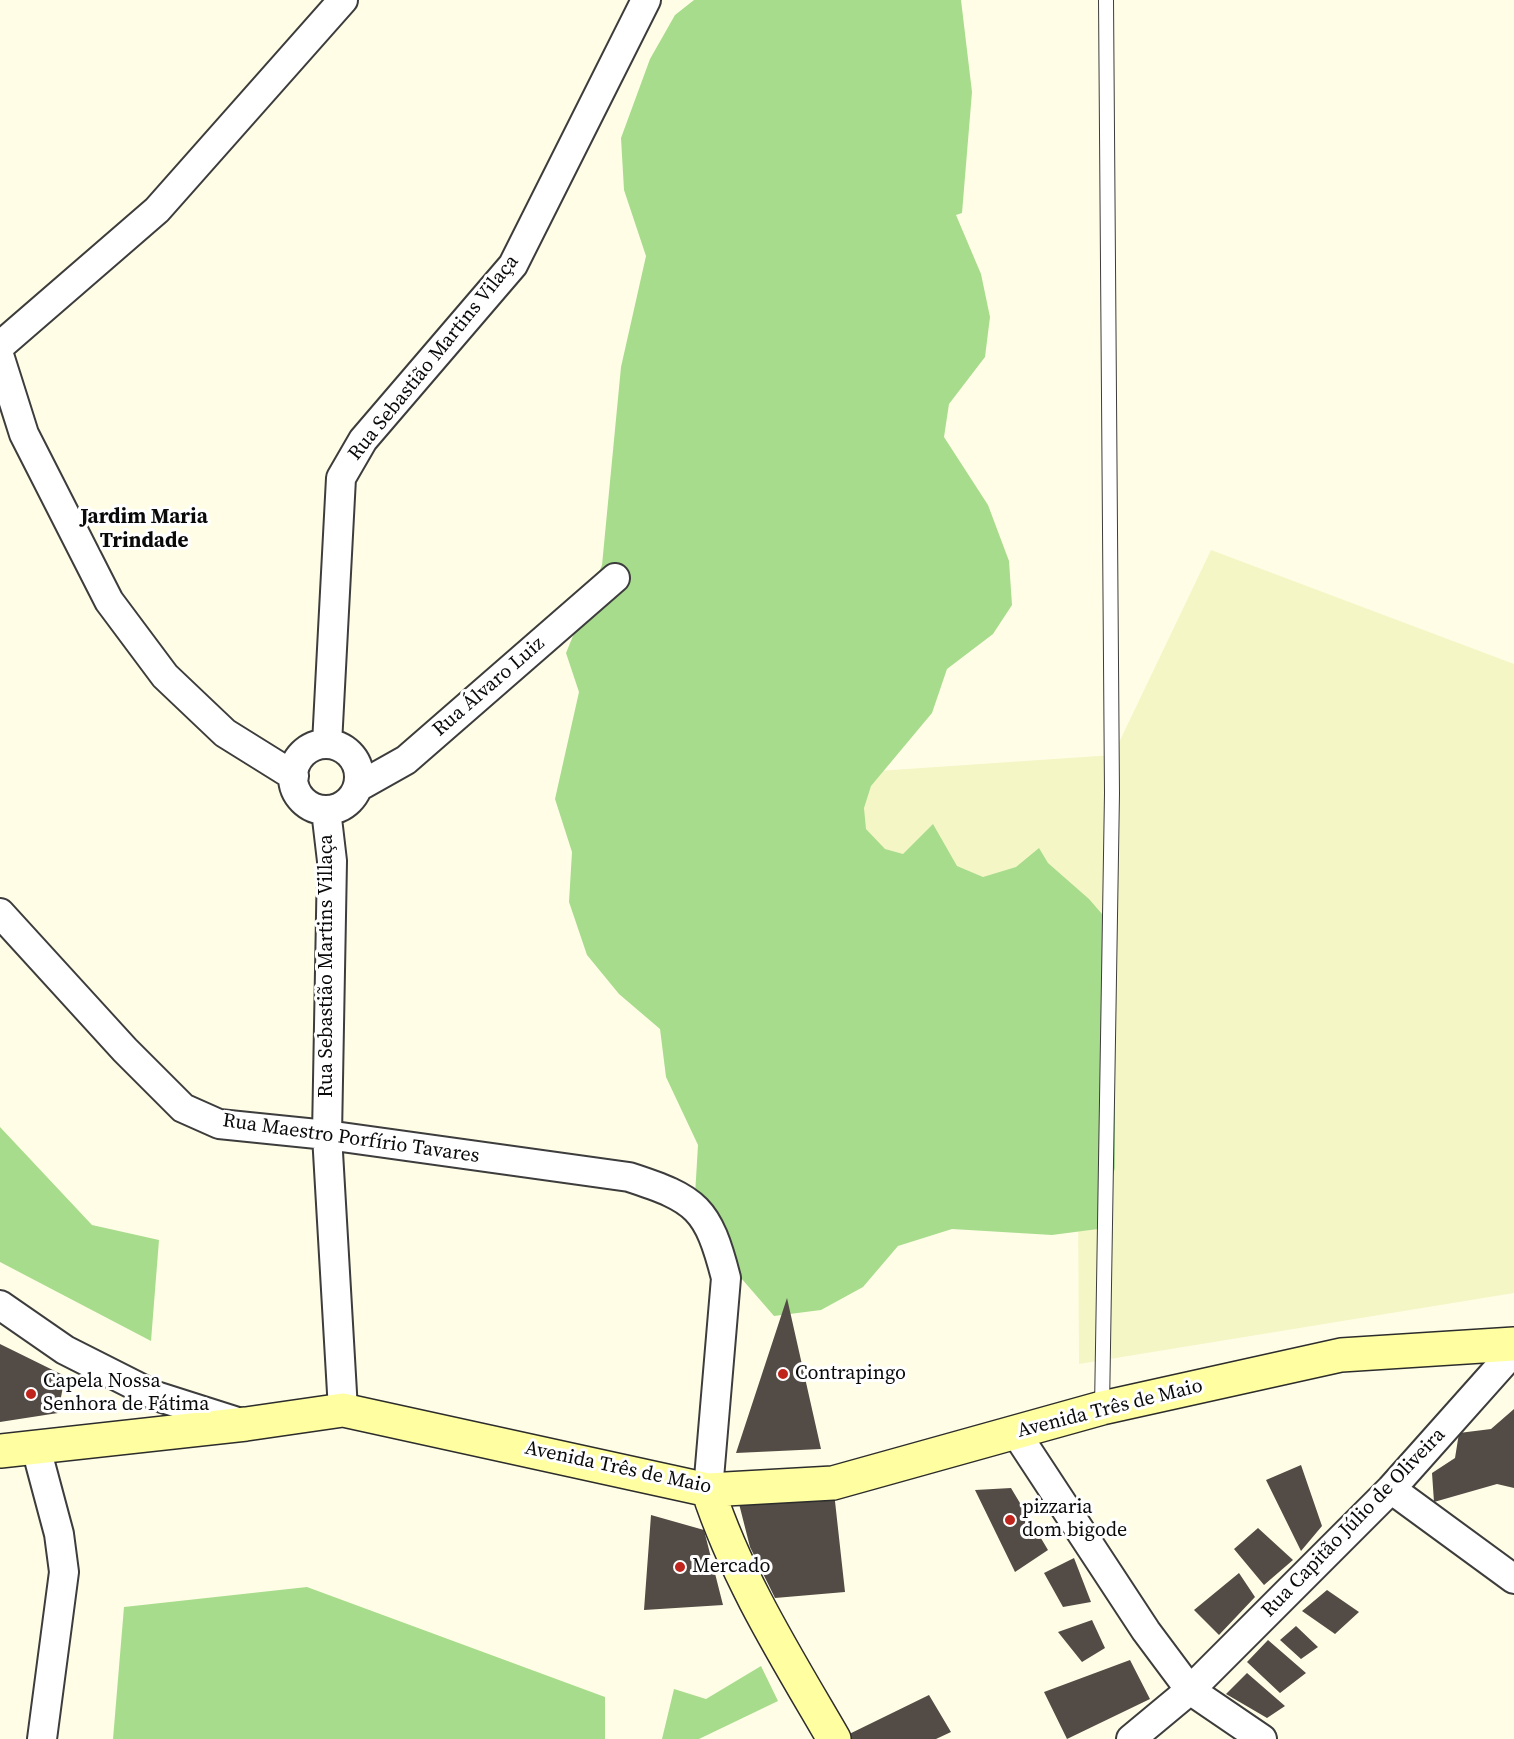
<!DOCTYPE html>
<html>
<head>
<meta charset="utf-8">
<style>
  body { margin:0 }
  canvas { display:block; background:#fffde6 }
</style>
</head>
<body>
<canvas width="1514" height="1739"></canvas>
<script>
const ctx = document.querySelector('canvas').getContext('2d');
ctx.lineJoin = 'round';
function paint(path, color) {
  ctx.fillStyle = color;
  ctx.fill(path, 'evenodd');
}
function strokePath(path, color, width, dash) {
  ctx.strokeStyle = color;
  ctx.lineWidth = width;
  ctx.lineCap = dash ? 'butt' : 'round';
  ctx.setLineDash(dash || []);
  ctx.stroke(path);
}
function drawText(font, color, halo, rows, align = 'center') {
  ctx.font = font + ' "Source Serif 4",serif';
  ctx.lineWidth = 6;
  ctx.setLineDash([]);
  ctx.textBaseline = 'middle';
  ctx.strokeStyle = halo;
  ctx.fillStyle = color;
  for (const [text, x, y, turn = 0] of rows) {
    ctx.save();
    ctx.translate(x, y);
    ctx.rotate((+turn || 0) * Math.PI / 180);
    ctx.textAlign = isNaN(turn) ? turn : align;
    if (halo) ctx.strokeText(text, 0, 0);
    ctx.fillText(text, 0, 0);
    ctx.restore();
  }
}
paint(new Path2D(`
  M1211 550 1514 664V1293L1079 1364 1078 1198 823 882 819 775 1113 755Z`), '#f5f6c6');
paint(new Path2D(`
  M694 0H961L972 92 962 213 956 215 981 274 990 317 985 357 949 404 944 437 988 505 1009 561 1012 605 993 634 947 669 932 713 871 786 864 808 866 829 885 849 903 854 933 824 957 866 983 877 1016 867 1039 848 1048 863 1089 899 1115 929V1168L1098 1229 1052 1235 952 1229 898 1246 863 1287 821 1310 774 1316 741 1278 695 1195 698 1145 666 1077 660 1029 619 994 587 955 569 902 572 852 555 799 579 692 566 653 602 565 621 367 646 256 624 190 621 138 650 59 675 15Z
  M0 1127 92 1225 159 1240 151 1341 0 1262Z
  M307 1587 605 1697V1739H113L124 1607Z
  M761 1666 778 1701 699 1739H662L674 1689 706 1699Z`), '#a8dc8d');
paint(new Path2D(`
  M787 1298 821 1449 736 1453Z
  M0 1344 65 1376 58 1413 0 1422Z
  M1514 1409V1488L1497 1484 1434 1502 1432 1473 1455 1458 1459 1433 1491 1429Z
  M1301 1465 1322 1526 1301 1551 1266 1480Z
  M833 1483 845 1592 775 1598 750 1547 735 1488Z
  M1011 1488 1048 1550 1015 1572 975 1490Z
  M651 1515 704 1530 723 1605 644 1610Z
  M1258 1528 1293 1560 1264 1585 1234 1549Z
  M1074 1558 1091 1602 1063 1607 1044 1573Z
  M1239 1573 1255 1597 1219 1635 1194 1610Z
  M1327 1590 1359 1612 1335 1634 1302 1611Z
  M1092 1620 1105 1648 1082 1662 1058 1632Z
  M1296 1626 1318 1647 1301 1659 1280 1640Z
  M1268 1640 1306 1673 1280 1693 1247 1662Z
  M1130 1660 1150 1699 1067 1739 1044 1692Z
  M1247 1673 1285 1706 1267 1718 1226 1694Z
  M929 1695 951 1732 936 1739H839Z`), '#534c46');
const lane = new Path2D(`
  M1102 1408 1112 793 1106 0`);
const street = new Path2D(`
  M0 346 157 210 343 0
  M0 358 24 434 109 601 165 676 225 733 294 776
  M327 744 341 478 363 440 513 265 646 0
  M293 777a33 33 0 1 1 66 0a33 33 0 1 1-66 0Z
  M358 787 406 760 615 578
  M326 810 332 861 327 1135 343 1410
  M0 913 125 1050 183 1108 219 1124 327 1135 629 1177C697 1199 708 1208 726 1278L708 1490
  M0 1305 65 1350 156 1396 244 1424
  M1016 1433 1146 1631 1190 1690 1262 1739
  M36 1448 59 1534 64 1572 42 1739
  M1391 1489 1514 1579
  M1131 1739 1190 1690 1391 1489 1514 1351`);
const secondary = new Path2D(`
  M0 1451 246 1424 343 1410 708 1490 833 1483 1102 1408 1341 1355 1514 1344
  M708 1490C737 1579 787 1658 834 1739`);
strokePath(lane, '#3d3d3d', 16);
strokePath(street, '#3d3d3d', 32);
strokePath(secondary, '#2c2c2c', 36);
strokePath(lane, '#fff', 14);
strokePath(street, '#fff', 28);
strokePath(secondary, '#fffea1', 33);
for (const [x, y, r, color] of [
  [783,1374,6,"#bf251c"],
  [31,1394,6,"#bf251c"],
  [1010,1520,6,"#bf251c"],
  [680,1567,6,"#bf251c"]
]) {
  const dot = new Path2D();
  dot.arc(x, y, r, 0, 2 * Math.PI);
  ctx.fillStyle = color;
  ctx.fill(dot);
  strokePath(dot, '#fff', 2);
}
drawText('20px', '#0a0a0a', '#fff', [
  ["Rua Sebastião Martins Vilaça",434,358,-51],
  ["Rua Álvaro Luiz",489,687,-41],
  ["Rua Sebastião Martins Villaça",327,966,-90],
  ["Rua Maestro Porfírio Tavares",351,1139,8],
  ["Avenida Três de Maio",1110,1409,-14],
  ["Avenida Três de Maio",618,1468,12],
  ["Rua Capitão Júlio de Oliveira",1354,1523,-46]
]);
drawText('20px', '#0a0a0a', '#fff', [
  ["Contrapingo",795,1374],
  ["Capela Nossa",43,1382],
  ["Senhora de Fátima",43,1405],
  ["pizzaria",1022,1508],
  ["dom bigode",1022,1531],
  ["Mercado",692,1567]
], 'left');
drawText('bold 21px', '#0a0a0a', '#fff', [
  ["Jardim Maria",144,518],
  ["Trindade",144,542]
]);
</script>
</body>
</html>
